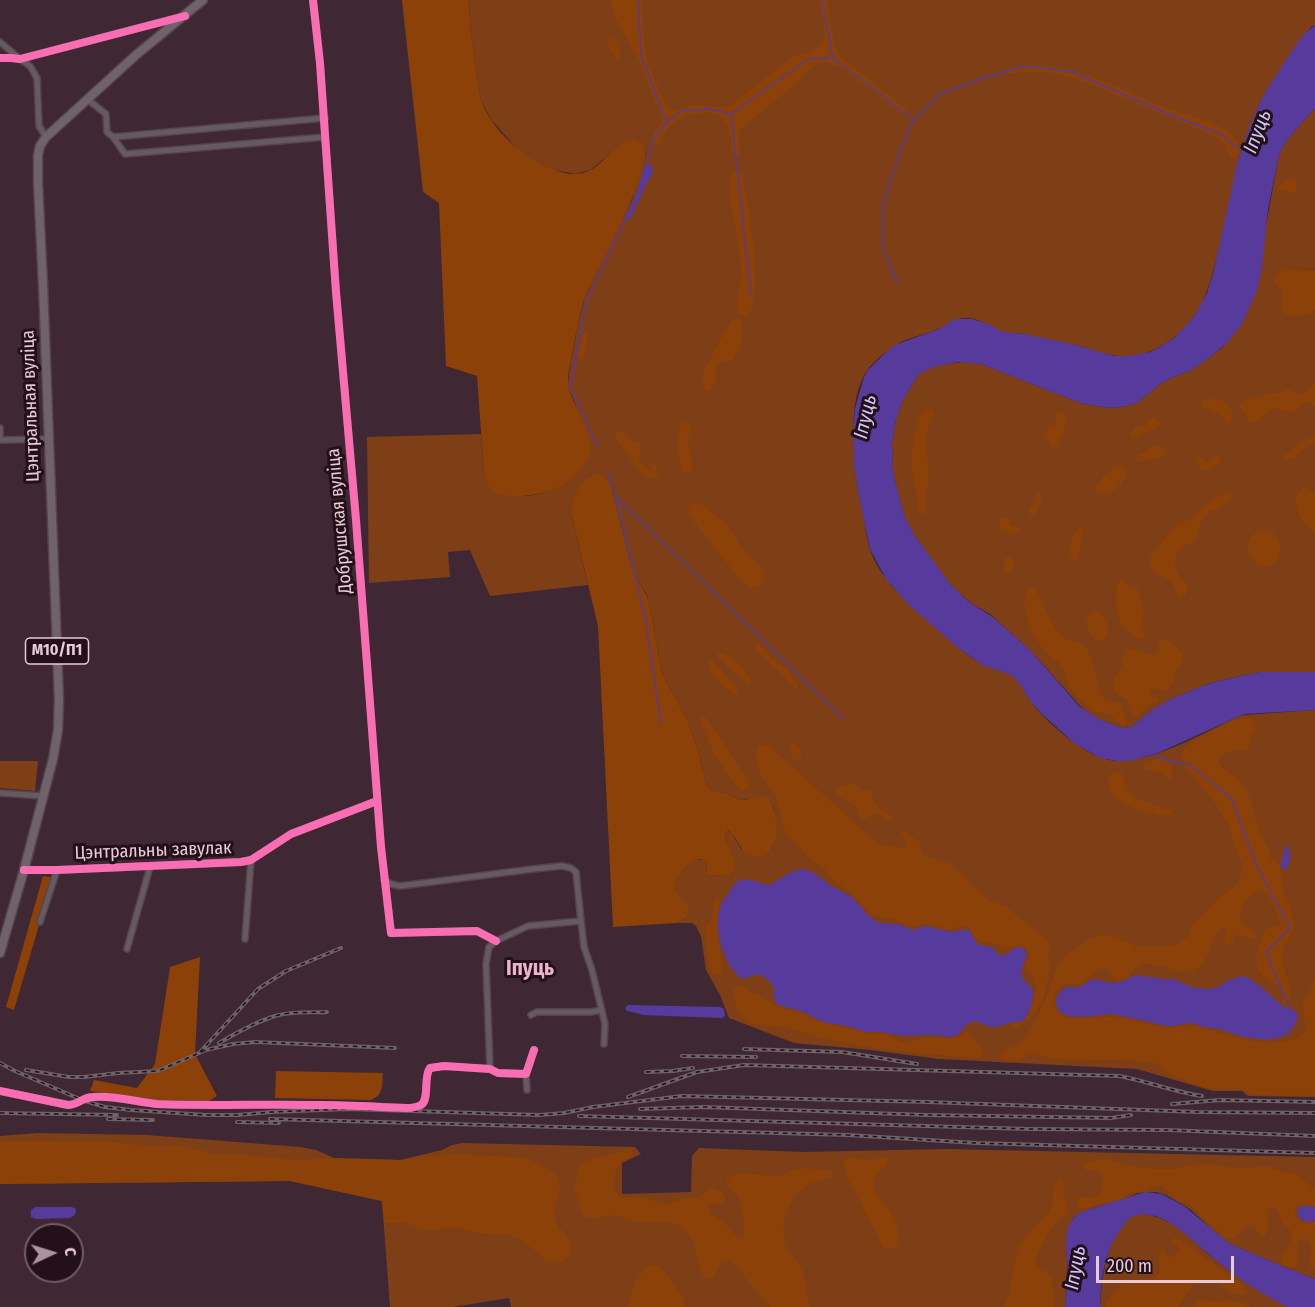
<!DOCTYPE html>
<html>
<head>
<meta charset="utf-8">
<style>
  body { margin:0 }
  #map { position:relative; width:1315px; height:1307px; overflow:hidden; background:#3f2733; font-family:"Fira Sans Condensed",sans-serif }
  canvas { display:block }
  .north { position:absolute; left:24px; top:1223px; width:60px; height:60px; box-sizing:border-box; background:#231019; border:2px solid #725b65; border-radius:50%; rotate:86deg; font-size:16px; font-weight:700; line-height:24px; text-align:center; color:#e8cbd7 }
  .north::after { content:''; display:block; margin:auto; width:21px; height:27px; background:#ad929e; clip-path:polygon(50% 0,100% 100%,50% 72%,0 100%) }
  .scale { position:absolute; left:1096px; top:1256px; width:138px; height:27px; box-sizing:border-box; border:3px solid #e8cbd7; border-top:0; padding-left:8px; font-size:18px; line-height:21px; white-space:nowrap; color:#e8cbd7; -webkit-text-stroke:4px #231019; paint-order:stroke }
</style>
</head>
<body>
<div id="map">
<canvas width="1315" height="1307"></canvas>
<div class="north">С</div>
<div class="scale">200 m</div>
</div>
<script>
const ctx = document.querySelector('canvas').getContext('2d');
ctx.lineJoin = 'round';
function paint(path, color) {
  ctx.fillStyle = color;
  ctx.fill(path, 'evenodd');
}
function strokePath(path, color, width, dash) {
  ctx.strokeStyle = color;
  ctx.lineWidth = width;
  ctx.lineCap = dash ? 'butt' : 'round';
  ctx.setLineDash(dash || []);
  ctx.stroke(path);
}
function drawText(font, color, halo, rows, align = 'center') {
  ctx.font = font + ' "Fira Sans Condensed",sans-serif';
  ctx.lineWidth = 6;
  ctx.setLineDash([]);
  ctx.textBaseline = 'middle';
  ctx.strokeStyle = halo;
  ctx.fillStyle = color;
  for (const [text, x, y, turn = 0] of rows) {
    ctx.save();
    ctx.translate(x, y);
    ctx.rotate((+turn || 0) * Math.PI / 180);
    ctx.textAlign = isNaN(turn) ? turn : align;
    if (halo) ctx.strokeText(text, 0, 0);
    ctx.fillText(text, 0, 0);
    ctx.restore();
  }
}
paint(new Path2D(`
  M469 0H1315V25L1311 27 1269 86 1261 100 1242 147C1235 178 1228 209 1221 240 1215 263 1211 287 1199 308 1181 339 1147 362 1111 355 1099 353 1088 348 1076 345 1063 342 1049 341 1035 338 1031 337 1028 335 1024 334 1018 333 1012 334 1006 333 992 329 982 319 968 318 956 317 950 323 940 328 928 334 914 336 901 342 892 347 875 360 869 368 852 390 853 423 854 449 854 471 858 492 863 514 865 523 866 533 868 543 877 578 908 603 934 626 948 639 963 653 980 663 990 670 1003 669 1013 676 1021 682 1024 692 1030 700 1044 721 1084 755 1109 760 1146 767 1203 733 1237 717L1244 715 1315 710V1097L1248 1096 1242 1091H1213L1137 1069 939 1059 871 1050 794 1043 729 1018 720 995 706 970 701 936 696 926 692 923H676L686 918 674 887C677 875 690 856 704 860L707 863 706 869 715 876 733 873C740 858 724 847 725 833L726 831 732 833 741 849H772C777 834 777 820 773 806L758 796 750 799 740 800 726 793 714 791 709 788 706 782 696 744 687 719 666 681 661 670 649 601 646 593 633 572 631 564 612 489C607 478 600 471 589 477L571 513 588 585 490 596 470 550 448 552 450 577 369 583 367 437 481 434 484 473 489 487C497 490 507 495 516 496 546 497 573 485 586 457 589 450 591 446 590 439L568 386 569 373 578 324 586 294 632 200 646 153 626 141 590 170 575 174 555 170 531 159 516 148 491 119 481 101 471 35Z
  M1315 108V672H1260L1217 681 1197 688 1167 701 1152 710 1132 726 1126 728 1119 727 1099 719 1084 710 1030 650 990 614 972 604 954 588 944 577 915 536 905 518 900 501 893 472 892 443 896 419 903 400 910 388 919 374 928 369 938 365 964 362 981 364 1083 404 1110 408 1127 406 1137 403 1159 385 1173 377 1190 371 1210 357 1223 347 1242 324 1266 226 1279 155C1287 136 1302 124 1315 108Z
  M0 761H38L35 791 0 788Z
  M38 1133 147 1135 301 1147 316 1150 334 1158 400 1160 442 1150 452 1145 463 1143 635 1147 641 1154 622 1163V1194L691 1192 692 1156 699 1148 803 1152 946 1149 1315 1157V1279L1287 1268 1230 1244 1218 1235 1190 1209 1166 1195 1157 1192 1138 1193 1119 1201 1090 1209 1080 1213 1073 1218 1068 1230 1066 1243 1068 1275 1065 1307H511L509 1298 453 1307H390L382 1201 290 1181 0 1184V1136Z
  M1145 1214C1177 1220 1191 1240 1214 1259 1237 1277 1262 1293 1288 1307H1100C1102 1279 1106 1235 1131 1217 1135 1214 1140 1214 1145 1214Z`), '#7e3f17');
paint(new Path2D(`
  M402 0H469L471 35 481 101C494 131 519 155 549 167 558 171 567 175 576 174 599 173 608 150 626 141 634 137 641 140 645 148 649 176 601 264 586 294 579 316 575 338 571 361 569 369 567 379 569 388 574 411 601 436 587 460 581 471 568 483 557 488 544 495 507 500 494 492 487 488 486 480 484 473L477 376 446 366 439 203 423 192Z
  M610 0H642L645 48 648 64 667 106 671 111C678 111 683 108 690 106 703 104 717 109 730 106L791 58C800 53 811 53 819 47 830 39 821 12 819 0H827L834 44 840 56 905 108 907 111 904 114 900 112 840 67 826 62 817 64 809 70 793 86 741 129C736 137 743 147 738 156H734L732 153C731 144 731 129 725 121 714 106 684 114 672 124 666 130 663 136 660 144H655L652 142C651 135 656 131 660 126L661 117 648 83 638 59 616 19Z
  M611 37 616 41 621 54 619 59 615 58 608 45 607 39Z
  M1028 65C1080 64 1125 92 1172 110 1191 117 1211 119 1228 131 1236 137 1240 145 1238 155L1234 158H1231L1224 144 1212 135C1185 124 1158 112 1130 101 1089 84 1056 66 1010 74L1007 72 1010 68Z
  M736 171 741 172 743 176C747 201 767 302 746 317L739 314C734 302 742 285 741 272 740 243 731 215 729 186L731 175Z
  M1289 178H1293C1296 181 1298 190 1296 194L1278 189V185L1285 182Z
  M1285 270 1315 271V311C1305 315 1285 324 1282 307 1281 302 1283 297 1282 293 1279 284 1272 286 1276 275Z
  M735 318 740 320C745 332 741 349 733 360L718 363C714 372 718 383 711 391L706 390 703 385V372L731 321Z
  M583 332 587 333C589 340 586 353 583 360H581L578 355Z
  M1315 382V406L1308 402H1305L1295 412 1291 413C1271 404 1270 410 1255 423H1250L1245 414 1240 408V404L1247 399 1260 397 1270 393H1280L1287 389 1291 390 1296 394 1300 395 1310 388Z
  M1215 398C1226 400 1237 413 1231 424L1227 423 1220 414 1206 409 1201 406 1203 401Z
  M926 409H932L934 414 928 427 926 438 929 479 926 493V509L924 513 921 515 918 511C918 499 915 489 913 478 911 460 911 442 917 426 919 419 921 414 926 409Z
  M1055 412C1078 411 1060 437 1057 446L1054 448 1051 447 1045 434 1047 428 1056 424C1058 420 1053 417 1055 412Z
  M1150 418C1155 417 1158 419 1160 423V426L1137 437H1131L1130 434 1135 428 1145 425Z
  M685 421C688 424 690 424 691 428 691 433 688 438 688 443 688 453 695 461 692 472L687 474 684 473C677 463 674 430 685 421Z
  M618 431 624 432 630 440 639 443 641 447 640 461 650 471 652 469 650 463 652 462C657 465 659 472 657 478 638 479 635 462 626 451 621 444 616 444 615 436Z
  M1315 434V442C1311 446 1306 447 1302 451 1295 456 1293 460 1284 460L1283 458 1285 454 1294 449 1299 442 1309 439Z
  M1152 446C1157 446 1162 446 1166 450V455C1160 459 1145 462 1137 461L1136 457 1138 455 1145 452Z
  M1200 456 1207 463 1215 456H1219L1221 459 1219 464 1203 471 1199 468 1196 461 1197 458Z
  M1117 466C1137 467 1120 487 1112 492 1107 494 1102 494 1097 494L1094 489C1098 480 1109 470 1117 466Z
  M596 474C605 475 609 481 612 489L631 564C635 578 644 588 649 601L661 670 666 681 687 719 696 744 706 782 709 788 714 791 726 793 740 800H745L758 796H765C781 807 783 861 755 856 737 853 740 837 728 831L725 833C723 845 748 869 728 875 721 876 715 876 708 875L706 873 707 863 702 859C688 860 678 874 674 887 678 900 695 903 686 918L676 923 613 927 598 626 571 513C572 497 579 479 596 474Z
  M1304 487 1307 488 1315 493V532C1300 526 1287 497 1304 487Z
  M1038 491 1042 494 1041 502 1035 514 1030 515 1028 510 1033 504Z
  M1227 492 1231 493V500C1221 511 1213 506 1205 516 1198 525 1200 536 1193 544 1178 544 1171 559 1178 573 1180 578 1185 580 1187 585 1189 589 1187 591 1186 595L1180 597 1178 595 1172 583 1153 572 1149 564 1151 555 1176 525 1193 518 1202 507Z
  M694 502C701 503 704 506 710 511 716 516 723 519 728 526 734 533 737 542 743 549 749 558 771 568 762 583 759 587 755 588 750 588L741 581 692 519C688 513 686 505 694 502Z
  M1008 516 1010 519V525L1016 526 1019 528 1020 531 1017 534 1003 531 1000 528V520Z
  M1080 526 1083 527C1084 535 1079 549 1078 559L1075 561C1073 560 1072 559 1071 557 1066 549 1074 532 1080 526Z
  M1263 530C1270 531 1275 533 1278 540 1289 561 1260 579 1250 554 1244 541 1251 533 1263 530Z
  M1006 557 1012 558C1015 563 1014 571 1009 574L1006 573C1004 568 1002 561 1006 557Z
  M1120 581H1124L1129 586 1137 589 1140 593 1144 608 1142 624 1145 634 1142 640C1137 639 1127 632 1123 626 1116 617 1112 589 1120 581Z
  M1029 588H1034L1036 590C1045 605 1048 621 1062 635 1073 646 1082 637 1091 656 1097 668 1097 711 1119 702L1122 703 1124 714 1127 722 1126 725C1116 726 1116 717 1108 714 1103 712 1098 713 1094 711 1087 708 1071 691 1068 685 1065 677 1065 669 1059 663 1055 659 1049 656 1045 651 1034 640 1016 602 1029 588Z
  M1093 610C1108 613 1114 634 1100 642 1087 638 1081 617 1093 610Z
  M1163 639C1171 641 1182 648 1183 658 1183 663 1178 666 1176 670 1173 679 1174 686 1166 691L1155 689 1151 690 1150 694 1153 697H1158V702L1146 706 1140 715 1135 716 1132 713 1129 702C1121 696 1110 693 1113 681 1115 676 1119 673 1121 668 1124 662 1122 656 1124 649 1134 646 1144 655 1154 655L1157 651 1159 641Z
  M756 643H759L770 657 788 670 798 685V688H794C782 674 767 662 754 647V645Z
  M717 652C729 652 751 673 752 684H747L718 657Z
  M710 660 714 662 738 689V693L734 694C723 685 710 676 708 662Z
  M703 716 707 719 746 777 749 785 747 790H740L737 787 714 755 701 722V718Z
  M1248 717 1253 719C1260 728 1253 730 1251 739 1250 742 1250 745 1249 748 1238 752 1223 748 1219 763 1225 772 1237 775 1243 784 1253 799 1254 816 1259 832 1261 838 1266 843 1268 848 1269 851 1269 854 1270 857 1273 861 1278 862 1280 867 1284 873 1280 878 1282 885 1284 894 1295 916 1294 924 1294 937 1281 945 1282 958 1282 972 1297 995 1287 1006L1283 1004C1283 1003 1283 995 1283 993 1280 985 1270 979 1262 977 1253 964 1256 955 1261 942 1263 936 1263 933 1267 928L1279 926 1280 922 1269 895 1261 890C1249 893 1237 911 1241 923L1255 931 1256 935 1253 938 1250 939 1240 935 1235 936 1230 944 1226 945 1224 939 1227 931 1225 928H1222C1204 942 1215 971 1182 972 1170 969 1156 963 1144 964 1132 964 1130 985 1116 980 1112 978 1110 972 1106 969H1098L1081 984C1075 985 1068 983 1063 986 1048 994 1054 1013 1068 1017 1083 1022 1098 1015 1114 1017 1130 1018 1146 1025 1163 1027 1174 1029 1185 1023 1195 1026 1221 1032 1248 1044 1276 1042 1284 1042 1300 1038 1305 1032 1307 1022 1301 1013 1303 1003 1304 998 1308 995 1310 990 1312 985 1311 982 1315 977V1096L1256 1095 1241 1090 1209 1089 1191 1083 1172 1075 1154 1063 1148 1062C1117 1059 1086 1061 1055 1059 1047 1059 1040 1053 1033 1054 1020 1055 1019 1066 1002 1059 1001 1047 1017 1047 1025 1040L1046 998 1057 967 1065 955 1070 951 1092 938 1103 935 1112 936 1138 947 1168 946 1179 943 1187 937 1193 923 1205 913 1220 896 1235 886 1239 880 1242 873 1243 864 1237 854 1229 827 1215 803 1183 765 1181 755 1185 747 1192 741 1232 721Z
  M760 744 769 746 876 842 881 845 906 849 907 844 901 833V831L904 830 918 841 924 854 929 857 952 864 988 900 1007 907 1020 919 1046 938 1049 942 1050 947 1048 957 1050 968 1042 1003 1029 1020 1018 1028 1013 1029 1010 1026 1012 1023H1019L1025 1020C1031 1009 1039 991 1034 979 1031 973 1027 974 1024 967L1029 956 1027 949 1022 945 1005 948 990 942H980L975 938 969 928 963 925 949 930 929 924 910 926 890 918 877 917 869 913 851 893 836 883 822 866 810 859 802 849 787 835 782 824 779 808 775 795 760 774 757 766 756 749Z
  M791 744H795L800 747 802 755 799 760 795 761 793 759 790 747Z
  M1156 758H1160L1170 763 1173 776 1172 779H1169L1161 773 1143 769 1142 766 1144 765Z
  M1115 771 1123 775 1128 791 1135 798 1171 810 1173 815C1156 819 1109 804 1108 783 1108 777 1110 774 1115 771Z
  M852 783 863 790 871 791 874 801 878 807 892 816 891 821H888L879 814 873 815 865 820 860 818 855 805 844 800 836 793V790L840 786Z
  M43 876 53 878 14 1010 6 1007Z
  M716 899H719L720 902C717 913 717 926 718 937 719 950 724 961 721 973L716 976 711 973 708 963 705 929 712 918 714 902Z
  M200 957 195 1054 217 1096 209 1101 155 1100 90 1091 94 1080 137 1088 155 1064 170 967Z
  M741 985 750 992 765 998 776 1006 804 1014 823 1023 868 1033 883 1034 892 1037 903 1043H908L922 1037 952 1039 960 1036 966 1031H968L973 1039 983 1048 984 1053 981 1057 974 1058C922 1054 868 1049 818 1037 809 1035 800 1031 791 1028 778 1024 763 1028 750 1023 738 1018 731 999 734 987L736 986Z
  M276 1071 383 1073C382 1085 384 1096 370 1100L275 1098Z
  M0 1141 112 1142 156 1147 184 1146 201 1150 218 1155H247L296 1160 334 1158 400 1160 443 1154 498 1156 521 1158 533 1161 551 1170 556 1175 559 1182 560 1188 554 1209V1215L558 1226 567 1235 571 1246 570 1253 564 1262 553 1263 546 1260 527 1244 521 1239 508 1235 477 1233 455 1227 425 1231 406 1223H384L382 1201 290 1181 0 1184Z
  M627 1150H631L634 1155 621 1162 613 1177 614 1188 616 1193 621 1197 647 1198 659 1203 668 1204 683 1199 699 1197 711 1189H715L722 1192 725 1196V1200L721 1205C715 1205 712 1201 708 1207L710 1214 725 1223 734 1234 739 1237 743 1236C745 1228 743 1204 738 1196 735 1192 731 1189 727 1186L726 1180C738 1169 760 1176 775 1176 784 1176 790 1169 799 1168L831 1171 833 1174 831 1177C823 1181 813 1181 805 1187 788 1198 779 1227 786 1246 790 1255 798 1261 802 1270 807 1282 806 1295 810 1307H771L755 1290 737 1266 731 1261 728 1260 722 1261 714 1277 708 1279C694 1272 701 1242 683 1228 669 1218 653 1224 638 1222 629 1220 620 1216 611 1215 603 1215 596 1220 589 1218 579 1216 580 1207 578 1200 577 1195 574 1191 574 1187 574 1179 576 1185 577 1178 579 1173 577 1170 579 1165 594 1156 611 1155 627 1150Z
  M848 1157 870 1160 885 1157 888 1159 887 1165C877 1172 869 1184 877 1196 880 1200 884 1203 887 1207 895 1216 902 1235 897 1246L891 1250 885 1249 882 1245 846 1174 843 1165 844 1161Z
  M1109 1159 1129 1166 1156 1169H1173L1204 1163 1239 1168 1266 1166 1297 1175 1315 1189V1206C1306 1204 1298 1202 1295 1213 1298 1222 1306 1225 1315 1222V1271L1310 1266C1310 1256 1315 1244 1304 1239L1298 1242 1297 1250 1298 1262 1297 1265C1292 1269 1286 1268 1282 1264 1278 1252 1298 1243 1289 1229 1287 1226 1283 1225 1282 1222 1277 1215 1282 1211 1272 1207L1268 1210V1229L1265 1237 1262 1238 1255 1229 1250 1226 1246 1227 1235 1239 1225 1238 1200 1215 1192 1206 1176 1200 1164 1188 1159 1185 1153 1186 1146 1191 1132 1192 1124 1198 1086 1208H1080L1076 1205 1077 1199C1083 1196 1086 1198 1092 1197 1104 1195 1105 1183 1101 1173L1096 1170 1087 1171 1083 1167V1164L1087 1162Z
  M1059 1179H1062L1064 1182 1063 1195 1068 1207V1213L1054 1224 1038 1252 1035 1261 1038 1268 1047 1272 1052 1277 1055 1307H1003C1005 1302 1009 1296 1010 1290 1013 1276 1013 1262 1018 1249 1025 1232 1041 1225 1050 1210 1055 1200 1052 1187 1059 1179Z
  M1172 1238H1177L1181 1240 1243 1285 1245 1287 1247 1293 1242 1296C1232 1294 1225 1289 1217 1283 1196 1271 1187 1292 1179 1307H1105C1109 1296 1121 1283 1133 1281 1141 1279 1151 1282 1157 1275 1164 1267 1154 1258 1162 1248L1164 1249 1168 1258 1173 1256 1179 1250 1177 1247 1171 1242Z
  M650 1265H655L664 1271 683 1297 685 1303 684 1307H627C632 1292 636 1274 650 1265Z
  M1202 1299 1218 1302 1228 1299 1245 1303 1251 1307H1192L1196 1302Z`), '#8b4107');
paint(new Path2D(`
  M1315 25V108C1302 124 1287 136 1279 155L1268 209 1262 267 1257 290 1242 324 1227 343 1210 357 1190 371 1173 377 1159 385 1137 403 1127 406 1110 408 1083 404 981 364 958 362 933 367 919 374 910 388 903 400 896 419 892 443 893 472 900 501 905 518 915 536 951 585 969 602 994 618 1030 650 1080 707 1099 719 1119 727 1126 728 1132 726 1152 710 1167 701 1197 688 1218 681 1260 672H1315V710L1245 714 1237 717 1158 753 1131 761H1117L1100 758 1074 743 1041 713 1031 702 1021 686 1014 677 1004 672 984 666 957 647 907 603 886 579 870 549 858 491 854 464 853 432 855 409 864 377 868 370 884 354 895 345 939 329 954 319H972L988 324 1003 332 1024 334 1076 345 1114 356H1129L1150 352 1160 347 1174 338 1193 318 1207 293 1213 274 1237 164 1248 130 1261 100 1269 86 1296 45 1303 35Z
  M649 164 653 168C653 175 650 177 647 182 641 195 636 208 629 220L627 221 626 218 637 196 646 166Z
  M1286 844C1292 850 1291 860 1288 867L1284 870 1281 868V863Z
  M804 869 814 873 831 886 852 897 870 917 877 922 886 924H898L913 930 925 926 951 932 967 929C973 932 973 941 979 945L992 947 1000 956C1011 955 1019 937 1027 954 1025 963 1018 971 1024 980 1027 984 1031 986 1033 991 1034 998 1029 1018 1022 1021 1018 1023 1013 1021 1009 1023 1002 1025 998 1028 991 1027 985 1026 980 1022 974 1021L967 1024 959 1034 952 1037 930 1035 903 1036 882 1032H866L851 1027 820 1021 804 1012 778 1005 774 999C773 996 774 993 774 989 773 982 762 975 756 974L747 978H741C723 964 712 926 721 905 723 900 726 897 729 893 732 887 734 882 741 880 751 878 760 884 769 885 782 879 789 870 804 869Z
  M1136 975 1163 979H1174L1191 987 1206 989 1216 988 1229 980 1242 976 1250 979 1264 989 1282 1006 1296 1011C1299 1017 1297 1022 1293 1028 1283 1045 1252 1039 1236 1035 1231 1033 1227 1031 1223 1030 1216 1028 1210 1029 1204 1027 1199 1026 1195 1023 1190 1023 1183 1023 1176 1027 1167 1026L1113 1014C1100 1014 1058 1025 1056 1003 1056 996 1060 991 1066 987H1080L1093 979 1112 983 1120 982Z
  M628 1005 720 1007 724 1009 725 1016 722 1018 644 1015 627 1011 625 1008Z
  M1145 1192 1162 1194 1184 1206 1230 1244 1287 1268 1315 1279V1307C1307 1307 1296 1307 1288 1307 1282 1305 1276 1301 1271 1298 1252 1288 1235 1275 1218 1262 1198 1247 1166 1209 1138 1215 1130 1216 1126 1222 1121 1229 1104 1251 1101 1280 1100 1307H1065C1066 1296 1068 1285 1068 1274 1068 1252 1058 1222 1084 1211Z
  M1301 1206 1315 1207V1221L1307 1222 1299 1218 1297 1211Z
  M35 1207H71L75 1208 76 1211 75 1215 70 1218 36 1219 31 1217V1210Z`), '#573b9c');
strokePath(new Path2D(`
  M638 0 641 55 666 122
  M822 0 833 58 914 120
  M897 283 883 248V205L901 148 914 120 940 94 983 78 1026 66 1072 72 1171 115 1223 135 1227 140 1241 150
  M751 295 731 114 808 59 833 58
  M598 447 570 387 586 302 637 194 653 140 666 123 681 111 710 109 731 114
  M608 473 616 497 645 617 661 723
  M616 497 844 719
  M1154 756 1173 762 1189 764 1232 799 1255 862 1290 928 1266 952 1290 1009`), '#573b9c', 1.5);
const minor = new Path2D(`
  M313 0 320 63 336 292 356 520 381 847 391 933 477 931 496 941
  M0 42 20 59 30 66 37 78 39 126 46 137
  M0 58H11L20 59 179 17
  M87 99 106 114 107 132 113 137 325 118
  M113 137 125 154 325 137
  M0 428V435
  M0 440 49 439
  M0 793 45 796
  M24 870H57L241 862 251 860 291 834 377 801
  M384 880 391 884 400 886 533 869 562 866 571 868 576 872 581 921 528 926 496 941 489 947 486 964 490 1069
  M581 921 584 947 592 970 605 1024 604 1044
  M40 922 57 870
  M245 939 251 860
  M127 949 150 867
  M531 1015 537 1012H591L602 1010
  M526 1074 527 1090
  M0 1091 68 1105C78 1105 83 1097 93 1097 113 1095 137 1102 157 1104 211 1106 265 1104 319 1105 348 1105 377 1107 406 1108 410 1108 417 1107 421 1105 430 1099 423 1077 430 1068L444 1066 490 1069 498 1073 526 1074 534 1050`);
const primary = new Path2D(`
  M0 953 24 870 53 759 58 730 59 700 43 285 38 183V155L40 146 46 137 136 55 203 0`);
strokePath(minor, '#58434d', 8);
strokePath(primary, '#58434d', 11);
strokePath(minor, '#655a5f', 5);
strokePath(primary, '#706269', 8);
const rail = new Path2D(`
  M219 1043C236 1033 256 1022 275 1016 292 1011 310 1013 327 1012
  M744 1049 842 1052 917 1064
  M200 1052 258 989 286 971 341 948
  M682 1056 756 1057
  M0 1063 15 1071 82 1100 105 1107 131 1110 206 1115H237L271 1112 348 1109 540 1115 564 1113 593 1107 682 1096 928 1102 1198 1112 1315 1113
  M26 1070 69 1077H84L118 1073 158 1071 206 1050 233 1044 255 1042 395 1048
  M646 1072 673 1071 693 1068
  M628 1097 697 1072 744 1065 1119 1076C1147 1081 1174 1092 1202 1096
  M1172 1104 1220 1100 1315 1102
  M640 1109 704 1107 927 1115 1111 1118 1131 1115
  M0 1113 117 1115
  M579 1116 1029 1129 1167 1130 1315 1136
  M108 1119 153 1120
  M270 1119 848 1135 976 1143 1315 1153
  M237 1122 279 1123`);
strokePath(rail, '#6e6167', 4);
strokePath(rail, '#231019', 1.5, [4.5]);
strokePath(new Path2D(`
  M313 0 320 63 336 292 356 520 381 847 391 933 477 931 496 941
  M0 58H11L20 59 185 16
  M24 870H57L241 862 251 860 291 834 377 801
  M0 1091 68 1105C78 1105 83 1097 93 1097 113 1095 137 1102 157 1104 211 1106 265 1104 319 1105 348 1105 377 1107 406 1108 410 1108 417 1107 421 1105 430 1099 423 1077 430 1068L444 1066 490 1069 498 1073 526 1074 534 1050`), '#f96db3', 8);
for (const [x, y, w] of [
  [57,651,63]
]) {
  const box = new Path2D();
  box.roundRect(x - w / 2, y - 13, w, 26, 4.5);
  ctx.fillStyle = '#231019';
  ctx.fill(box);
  strokePath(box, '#e8cbd7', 1.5);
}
drawText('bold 16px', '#e8cbd7', null, [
  ["М10/П1",57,651]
]);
drawText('18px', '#e8cbd7', '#231019', [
  ["Цэнтральная вуліца",31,406,-92],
  ["Добрушская вуліца",340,521,-95],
  ["Цэнтральны завулак",153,851,-2]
]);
drawText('italic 20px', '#cdc6fc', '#231019', [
  ["Іпуць",1258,132,-69],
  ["Іпуць",866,417,-77],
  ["Іпуць",1076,1268,-80]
]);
drawText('bold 21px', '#ecb4cc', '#231019', [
  ["Іпуць",530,969]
]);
</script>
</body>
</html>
